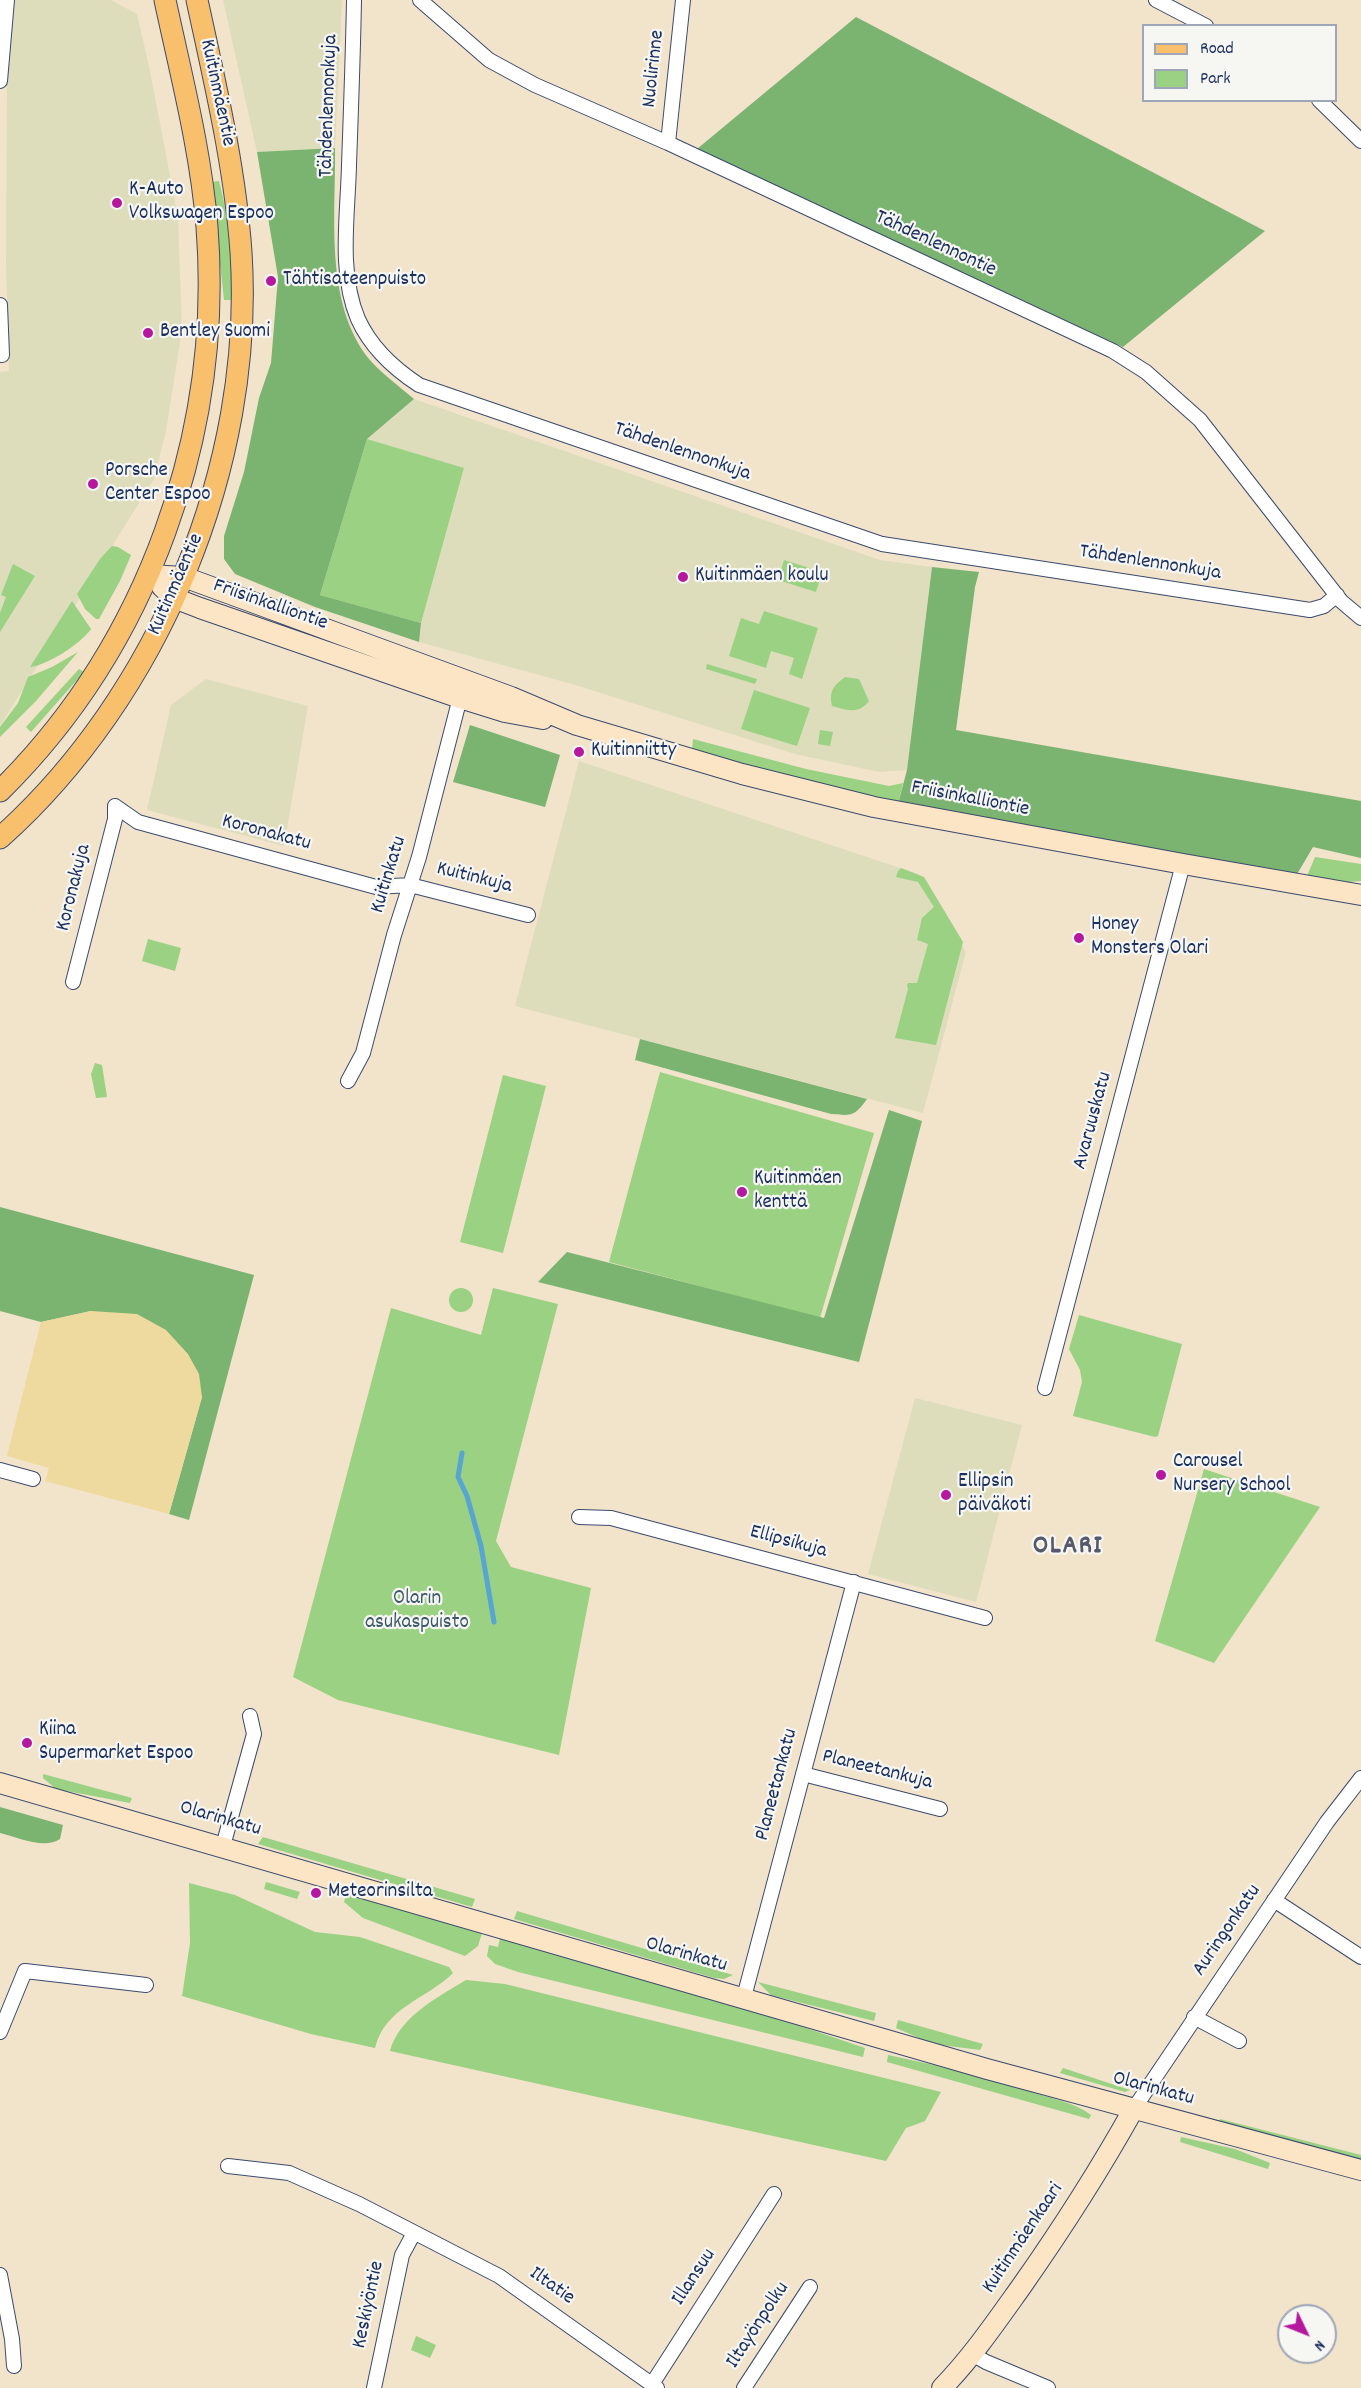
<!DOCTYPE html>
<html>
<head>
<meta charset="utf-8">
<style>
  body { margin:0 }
  #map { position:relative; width:1361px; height:2388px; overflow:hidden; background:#f2e3cb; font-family:Dekko,sans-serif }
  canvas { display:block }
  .legend { position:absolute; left:1142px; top:24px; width:195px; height:78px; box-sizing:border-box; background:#f6f6f2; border:2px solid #9ea6b7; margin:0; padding:8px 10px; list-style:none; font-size:18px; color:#1b2f5e }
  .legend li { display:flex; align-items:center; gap:12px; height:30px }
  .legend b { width:30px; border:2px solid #9ea6b7 }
  .north { position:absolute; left:1277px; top:2304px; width:60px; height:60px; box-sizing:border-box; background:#f6f6f2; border:2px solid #9ea6b7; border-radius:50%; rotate:133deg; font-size:16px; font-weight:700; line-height:24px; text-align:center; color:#1b2f5e }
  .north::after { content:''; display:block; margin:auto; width:21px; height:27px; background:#b5179e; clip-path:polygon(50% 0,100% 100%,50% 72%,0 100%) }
</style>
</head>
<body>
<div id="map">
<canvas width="1361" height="2388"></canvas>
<ul class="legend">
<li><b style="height:8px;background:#f8bf6c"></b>Road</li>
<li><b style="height:16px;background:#9ad183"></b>Park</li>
</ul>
<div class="north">N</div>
</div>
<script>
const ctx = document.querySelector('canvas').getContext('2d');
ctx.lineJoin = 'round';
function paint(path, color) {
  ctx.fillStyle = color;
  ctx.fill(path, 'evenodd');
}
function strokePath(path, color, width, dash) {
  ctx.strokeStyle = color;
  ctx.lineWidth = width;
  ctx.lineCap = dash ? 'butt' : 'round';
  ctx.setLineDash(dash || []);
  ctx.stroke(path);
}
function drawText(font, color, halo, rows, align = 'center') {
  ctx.font = font + ' Dekko,sans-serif';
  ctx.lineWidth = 4.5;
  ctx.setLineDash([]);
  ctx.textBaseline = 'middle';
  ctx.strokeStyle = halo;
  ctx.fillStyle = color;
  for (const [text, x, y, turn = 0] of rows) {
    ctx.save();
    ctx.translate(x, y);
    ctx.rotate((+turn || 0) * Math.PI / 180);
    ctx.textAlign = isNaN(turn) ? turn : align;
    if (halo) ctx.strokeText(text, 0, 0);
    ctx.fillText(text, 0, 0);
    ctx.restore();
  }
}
paint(new Path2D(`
  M14 0H111L137 14 150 71 178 218 182 330 166 431 154 479 0 726V372L9 371 6 263 7 81Z
  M223 0H342L335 148 257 152Z
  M414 399 880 560 932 567 907 770 879 772 795 754 572 684 419 642 421 623 464 469 367 439Z
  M206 679 308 706 284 846 147 810 171 705Z
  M579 761 918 874 966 952 923 1113 515 1006Z
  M915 1398 1022 1425 976 1602 868 1574Z`), '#ddddbc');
paint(new Path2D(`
  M219 181C230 221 231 259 232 300H224L211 182Z
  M367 439 464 468 421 623 320 595Z
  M112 546 118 547 131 555 120 581 99 619H96L85 609 77 594 100 559Z
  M784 560 822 572 816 592 778 580Z
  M13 564 35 576 0 632V613L6 597 1 595Z
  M72 601 91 629C82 643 46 666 30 667Z
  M764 611 818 628 802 679 789 674 794 658 771 651 766 668 729 656 741 618 759 624Z
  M78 652 36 701 0 737V727L18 703 28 677 52 667Z
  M707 664 757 679 755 684 706 669Z
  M79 669 84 672 31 732 26 727Z
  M845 677 859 679 869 701C858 715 847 710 832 706 829 691 833 686 845 677Z
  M754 690 810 708 797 746 741 729Z
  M820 730 833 732 830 746 818 744Z
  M693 739 806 769 889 786 903 783 898 804 692 751Z
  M1315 857 1361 864V881L1339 883 1307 876Z
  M901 868 924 877 963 942 936 1045 895 1038 908 989 907 985 908 983H917L928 944 917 940 922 918 934 907 918 882 896 877 898 871Z
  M148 939 181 948 175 971 142 961Z
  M95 1063 102 1065 107 1097 96 1098 91 1074Z
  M660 1072 874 1133 820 1318 609 1262Z
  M503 1075 546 1086 503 1253 460 1242Z
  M449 1300a12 12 0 1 1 24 0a12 12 0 1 1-24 0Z
  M493 1288 558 1304 496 1541 511 1567 591 1588 559 1755 338 1700 293 1677 391 1308 481 1335Z
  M1079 1315 1182 1344 1158 1436 1155 1437 1073 1416 1082 1382 1080 1370 1069 1349Z
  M1204 1469 1320 1507 1214 1663 1155 1641Z
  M43 1774 132 1798 130 1803 56 1789 43 1778Z
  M263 1837 475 1899 472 1907 258 1844Z
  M266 1882 300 1892 297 1899 264 1889Z
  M189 1883 235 1895 315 1932 360 1937 449 1967 453 1973C427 1999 385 2007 375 2048L311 2034 182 1996 190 1943Z
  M346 1894 356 1895 482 1933 478 1946 465 1956 363 1918 344 1902Z
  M517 1911 733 1975 724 1979 714 1978 514 1919Z
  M500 1938 750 2009 865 2048 863 2057 518 1972 495 1964 487 1956 489 1945 498 1947Z
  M466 1980 505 1984 941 2092 925 2121 906 2128 886 2161 390 2051C399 2017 438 1997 466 1980Z
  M758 1982 876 2013 874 2021 778 1997 771 1995Z
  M898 2020 983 2044 980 2050 933 2044 896 2028Z
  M888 2055C938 2065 987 2078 1035 2093 1054 2099 1075 2103 1091 2115L1089 2119 887 2062Z
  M1063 2068 1130 2090 1125 2092 1060 2073Z
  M1220 2119 1361 2155V2161L1219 2123Z
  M1181 2137 1235 2149 1270 2163 1268 2169 1180 2142Z
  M416 2336 436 2345 430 2358 411 2350Z`), '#9ad183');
paint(new Path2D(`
  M856 17 1265 231 1123 347 697 149Z
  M335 148C336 216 324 302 369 359 382 374 399 386 414 399L367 439 320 595 421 623 419 642 315 607 235 574 224 559V536L244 472 259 398 271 363 278 277 257 152Z
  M932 567 979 572 975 587 956 730 1361 801V858L1313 847 1296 876 898 804 907 770Z
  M470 725 560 755 545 807 453 782Z
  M640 1039 867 1099C855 1116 852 1116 831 1114L635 1060Z
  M889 1110 922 1121 859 1362 538 1282 567 1252 824 1318Z
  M0 1207 254 1275 189 1520 169 1514 202 1397 91 1311 41 1322 0 1311Z
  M0 1807 63 1825 60 1839C44 1850 17 1837 0 1833Z`), '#7bb371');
paint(new Path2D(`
  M91 1311 137 1314 166 1330 188 1354 199 1374 202 1397 169 1514 45 1481 49 1468 7 1456 41 1322Z`), '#eeda9e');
strokePath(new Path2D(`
  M462 1453 458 1477 467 1496 481 1546 494 1622`), '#59a5d1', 5);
const street = new Path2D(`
  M354 0C353 55 351 110 349 165 348 214 338 272 358 319 371 348 393 368 419 385L882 544 1310 610 1324 606 1337 595
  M420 0 489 60 535 85 668 143 1113 351 1146 372 1200 420 1341 601 1361 618
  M1156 0 1206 26
  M0 81 7 0
  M1319 100 1361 141
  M668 143 683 0
  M0 305 2 355
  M115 806 138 822 376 887 410 885 528 915
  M73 982 115 819V806
  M348 1081 363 1053 394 935 419 857 462 690
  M1045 1388 1183 864
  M0 1470 33 1479
  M579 1517 611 1518 985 1618
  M803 1774 940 1809
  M223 1846 254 1734 250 1716
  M1274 1900 1361 1957
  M744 1997 854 1582
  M1194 2017 1239 2041
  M0 2032 25 1971 146 1985
  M1133 2110 1327 1822 1361 1778
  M228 2166 289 2173 359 2204 499 2276 657 2388
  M0 2275 12 2339 14 2366
  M972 2354 986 2362 1048 2388
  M652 2384 774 2194
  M374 2388 402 2255 414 2233
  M744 2388 810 2287`);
const secondary = new Path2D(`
  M149 575 184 577 511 697 577 725 742 774 874 807 1183 864 1361 895
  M162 587 174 598 200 608 460 698 505 712 543 719
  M0 1783 987 2069 1361 2170
  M942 2388C972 2357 996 2322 1021 2287 1061 2230 1099 2171 1133 2110`);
const primary = new Path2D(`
  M0 791C148 645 223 434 207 227 201 151 181 75 165 0
  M0 838C159 696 255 465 241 252 235 167 215 83 197 0`);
strokePath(street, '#3b4a6e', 16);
strokePath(secondary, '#3b4a6e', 22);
strokePath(primary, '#3b4a6e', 23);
strokePath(street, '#fff', 14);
strokePath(secondary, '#fce5c4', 20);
strokePath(primary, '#f8bf6c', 21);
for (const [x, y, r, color] of [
  [117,203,6,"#b5179e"],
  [271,281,6,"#b5179e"],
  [148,333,6,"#b5179e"],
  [93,484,6,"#b5179e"],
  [683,577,6,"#b5179e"],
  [579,752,6,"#b5179e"],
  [1079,938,6,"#b5179e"],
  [742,1192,6,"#b5179e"],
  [1161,1475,6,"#b5179e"],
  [946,1495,6,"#b5179e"],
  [27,1743,6,"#b5179e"],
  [316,1893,6,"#b5179e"]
]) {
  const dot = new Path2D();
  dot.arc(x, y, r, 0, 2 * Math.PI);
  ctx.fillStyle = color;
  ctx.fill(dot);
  strokePath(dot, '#f6f6f2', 2);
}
drawText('21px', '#1b2f5e', '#f6f6f2', [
  ["Nuolirinne",655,69,-84],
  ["Kuitinmäentie",216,93,78],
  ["Tähdenlennonkuja",330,106,-88],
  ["Tähdenlennontie",935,245,25],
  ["Tähdenlennonkuja",682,453,19],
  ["Tähdenlennonkuja",1150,564,9],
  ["Kuitinmäentie",177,585,-66],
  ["Friisinkalliontie",270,606,19],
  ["Friisinkalliontie",970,800,11],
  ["Koronakatu",266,834,15],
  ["Kuitinkatu",390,875,-73],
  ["Kuitinkuja",474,879,14],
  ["Koronakuja",75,888,-76],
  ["Avaruuskatu",1094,1121,-75],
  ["Ellipsikuja",788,1543,15],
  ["Planeetankuja",877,1771,14],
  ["Planeetankatu",778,1785,-75],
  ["Olarinkatu",220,1820,16],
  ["Auringonkatu",1228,1931,-56],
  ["Olarinkatu",686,1956,16],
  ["Olarinkatu",1153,2090,15],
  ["Kuitinmäenkaari",1024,2239,-56],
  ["Illansuu",695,2278,-57],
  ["Iltatie",551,2287,35],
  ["Keskiyöntie",370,2305,-78],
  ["Iltayönpolku",759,2326,-57]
]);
drawText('21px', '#1b2f5e', '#f6f6f2', [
  ["K-Auto",129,191],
  ["Volkswagen Espoo",129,215],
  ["Tähtisateenpuisto",283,281],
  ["Bentley Suomi",160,333],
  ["Porsche",105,472],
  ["Center Espoo",105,496],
  ["Kuitinmäen koulu",695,577],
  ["Kuitinniitty",591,752],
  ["Honey",1091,926],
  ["Monsters Olari",1091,950],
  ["Kuitinmäen",754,1180],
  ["kenttä",754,1204],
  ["Carousel",1173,1463],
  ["Nursery School",1173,1487],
  ["Ellipsin",958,1483],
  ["päiväkoti",958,1507],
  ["Kiina",39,1731],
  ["Supermarket Espoo",39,1755],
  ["Meteorinsilta",328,1893]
], 'left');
drawText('21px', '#3b5867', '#f6f6f2', [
  ["Olarin",417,1600],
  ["asukaspuisto",417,1624]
]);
ctx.letterSpacing = '1.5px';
drawText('bold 27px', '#57596a', '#f6f6f2', [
  ["OLARI",1068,1548]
]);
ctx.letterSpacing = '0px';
</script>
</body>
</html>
